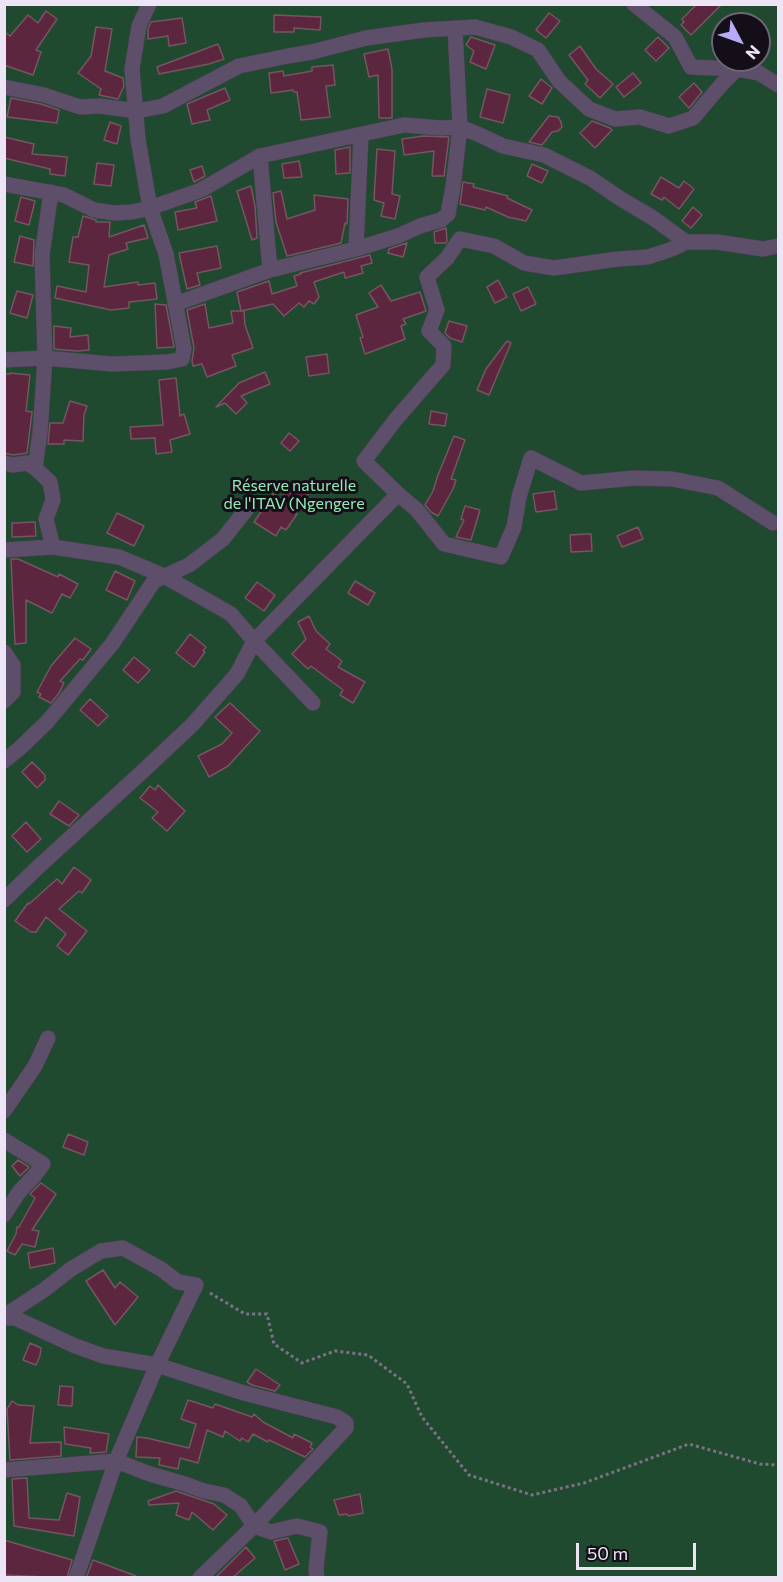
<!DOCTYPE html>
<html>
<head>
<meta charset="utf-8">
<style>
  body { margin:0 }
  #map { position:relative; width:783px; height:1582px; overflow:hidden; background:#2f2239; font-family:Commissioner,sans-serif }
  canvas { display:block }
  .frame { position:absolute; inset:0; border:6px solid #ede5f5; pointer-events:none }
  .north { position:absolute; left:711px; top:12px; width:60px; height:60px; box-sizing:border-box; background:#140e19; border:2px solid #6b6471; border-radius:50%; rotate:131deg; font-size:16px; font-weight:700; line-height:24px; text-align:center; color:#ede5f5 }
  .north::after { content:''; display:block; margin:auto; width:21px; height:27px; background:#b9aaf7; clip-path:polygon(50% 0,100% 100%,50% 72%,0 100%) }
  .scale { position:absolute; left:576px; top:1543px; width:120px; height:27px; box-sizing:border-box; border:3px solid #ede5f5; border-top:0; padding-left:8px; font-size:18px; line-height:21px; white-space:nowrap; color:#ede5f5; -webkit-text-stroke:4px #140e19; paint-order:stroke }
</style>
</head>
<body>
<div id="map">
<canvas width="783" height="1582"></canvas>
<div class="frame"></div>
<div class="north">N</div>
<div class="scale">50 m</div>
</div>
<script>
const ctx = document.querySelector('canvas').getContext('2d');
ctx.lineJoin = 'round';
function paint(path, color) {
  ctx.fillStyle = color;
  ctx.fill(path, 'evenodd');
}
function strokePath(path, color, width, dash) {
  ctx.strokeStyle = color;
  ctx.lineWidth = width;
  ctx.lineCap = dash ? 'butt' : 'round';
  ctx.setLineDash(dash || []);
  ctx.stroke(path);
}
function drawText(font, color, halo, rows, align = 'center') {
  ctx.font = font + ' Commissioner,sans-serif';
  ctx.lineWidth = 6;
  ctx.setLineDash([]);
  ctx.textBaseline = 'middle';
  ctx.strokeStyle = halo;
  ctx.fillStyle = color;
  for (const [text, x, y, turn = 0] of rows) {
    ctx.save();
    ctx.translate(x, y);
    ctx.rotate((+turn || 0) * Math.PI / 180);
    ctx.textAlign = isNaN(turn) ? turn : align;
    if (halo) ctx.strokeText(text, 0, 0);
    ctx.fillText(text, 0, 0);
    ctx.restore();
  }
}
paint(new Path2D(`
  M5 5H778V1577L5 1578ZM723 24H759V60H723Z`), '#1f4a30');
const building = new Path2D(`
  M697 4H722L691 35 681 25 684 22 682 19Z
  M46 11 57 19 36 50 41 52 33 75 4 65V32L10 36 28 15 38 23Z
  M549 13 560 21 546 38 536 30Z
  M274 15 321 17 320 30 294 28V32H274Z
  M182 18 186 43 169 46 168 36 148 39V29L151 22Z
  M96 27 112 29 105 71 123 78 124 86 118 99 99 95 101 89 78 73 91 56Z
  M471 37 495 45 486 69 470 62 474 51 466 45Z
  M658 37 669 48 656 61 645 50Z
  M218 44 224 59 209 64 159 74 157 67Z
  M580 46 596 69 613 84 600 98 585 84 588 80 569 55Z
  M388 49 392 69V118H379L378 75 369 77 364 54Z
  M333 65 335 85 326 86 330 117 301 120 297 92H294L293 90 271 93 269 73 283 71 284 76 312 71V67Z
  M633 73 641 83 624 97 616 87Z
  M541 79 552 88 542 104 529 96Z
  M694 83 702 92 689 108 679 97Z
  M225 88 230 100 207 110 210 120 192 124 187 104Z
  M487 89 510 95 503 123 480 117Z
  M11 98 41 104 59 110 57 123 7 117Z
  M549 116 558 117 561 122 562 127 558 131 552 132 542 145 529 142Z
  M592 121 610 128 612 130 595 148 580 133Z
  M110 122 121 126 117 144 104 140Z
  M423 136 449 137 444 176H432L434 151 404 155 402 139Z
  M4 137 34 144 32 154 67 157 65 176 50 174V169L4 158Z
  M350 147V173L336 174 335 150Z
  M377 149 395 151 392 194 400 196 395 219 381 216 384 203 374 200Z
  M299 161 302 177 284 178 282 164Z
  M97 163 114 165 111 186 94 184Z
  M532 164 548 171 542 183 527 176Z
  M202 166 205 176 194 182 190 170Z
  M661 177 679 188 684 181 694 189 679 209 664 197 662 200 651 194Z
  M463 182 474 184 473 187 508 196 507 198 532 210 526 221 508 217 486 207 485 210 460 204Z
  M251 186 255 206 257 238 252 240 237 191Z
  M281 191 287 219 315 210 314 195 348 199 347 224 345 223 341 243 287 256 276 222 273 193Z
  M211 196 217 221 178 230 175 212 197 208 195 202Z
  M21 197 35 201 29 225 15 221Z
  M693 207 702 215 691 228 682 221Z
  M83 216 96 220V222H110L109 237 144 225 148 238 126 243 128 249 109 255 104 287 138 282V285L155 283 157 299 129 302V308L111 310 55 298 57 286 86 292 89 265 69 262 73 237H78Z
  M446 228 447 241 446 243H435L434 232Z
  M20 236 34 240 33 266 14 262Z
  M407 243 403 257 388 253 389 249Z
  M217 246 221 268 197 273 200 285 187 289 179 253Z
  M370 255 372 263 361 266 363 273 345 278 344 272 314 282 319 297 314 304 309 301 304 307 299 303 284 316 273 304 241 311 237 292 269 281 272 294 297 286 294 276 301 274 300 273Z
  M498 280 507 297 495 303 487 287Z
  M381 285 391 301 420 292 426 311 403 319 406 324 401 326 405 339 365 354 360 338 363 337 356 315 378 307 369 293Z
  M528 287 536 304 521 311 513 294Z
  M17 291 33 295 27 318 10 313Z
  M155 304 166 305 174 347 157 348Z
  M205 304 209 328 233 323 231 311H244L245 325 253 348 232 355 236 366 207 377 202 364 193 366 192 361 194 348 187 310Z
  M449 321 467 326 462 342 450 338 445 333Z
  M54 326 71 328 70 337 88 335 89 350 77 351 54 349Z
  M507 341 511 343 489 395 477 390 486 369Z
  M327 354 329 373 309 376 306 357Z
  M265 372 270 384 241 396 247 403 236 414 225 403 216 407 239 383Z
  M10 373 30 375 26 411 32 412 27 453 13 455 4 453V374H10Z
  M176 378 180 416 184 414 190 434 170 440 172 452 156 454 155 438 131 439 130 427 163 425 159 380Z
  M70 401 87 406 84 415 83 441 64 440V444H48L50 423H63Z
  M431 411 447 414 445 426 429 424Z
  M289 433 299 441 290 451 281 443Z
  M454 436 465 440 451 479 456 480 453 489 438 516 431 512 425 505 433 491 438 475Z
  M302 481 312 490 292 511 297 514 286 530 281 527 276 536 254 522 274 493 280 499 287 491 290 493Z
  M554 491 557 509 536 512 533 494Z
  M465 506 480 510 471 540 456 537 464 520 461 519Z
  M117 513 144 526 134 546 107 533Z
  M35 522 36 536 12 537V523Z
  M638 527 643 539 622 547 617 536Z
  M586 534H591L592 551 571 552 570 535Z
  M11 559H18L58 577 59 574 78 584 70 598 62 594 52 613 26 600V643L15 644Z
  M115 571 135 581 127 600 106 590Z
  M355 581 375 593 368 605 348 593Z
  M257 582 275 595 264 611 245 598Z
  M309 616 316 631 330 644 326 649 342 661 338 667 365 682 353 703 340 695 343 690 311 666 308 669 292 654 306 639 298 622Z
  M190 634 206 647 203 651 205 652 194 667 176 653Z
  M75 638 91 649 83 660 80 659 60 681 64 683 59 693 51 703 39 697 41 694 37 692 51 666Z
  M134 657 150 670 138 683 123 670Z
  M90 699 108 716 98 726 80 710Z
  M230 703 260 731 228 766 209 777 198 756 222 744 232 733 215 717Z
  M32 762 45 775V780L37 788 22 772Z
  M158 785 185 811 167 831 152 818 158 812 140 798 150 786 155 790Z
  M59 801 79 815 69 826 50 814Z
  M26 822 41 839 27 852 12 836Z
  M74 867 91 880 82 893 79 891 59 909 87 931 68 955 57 946 66 934 46 917 36 932H31L15 921 28 903 29 904 57 879 62 884Z
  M68 1134 88 1142 84 1155 63 1147Z
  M18 1160 29 1167 20 1176 12 1166Z
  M41 1183 56 1194 32 1230 39 1231 35 1247 22 1244 15 1255 7 1251 16 1234 17 1227H19L35 1198 30 1194Z
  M53 1248 55 1263 30 1268 28 1253Z
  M103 1270 115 1288 120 1282 138 1297 115 1325 86 1281Z
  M30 1343 41 1348 40 1356 36 1365 23 1360Z
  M256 1369 280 1385 275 1391 252 1385 247 1382Z
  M60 1386 73 1387 72 1406 58 1405Z
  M188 1400 213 1408 215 1404 252 1417 254 1414 263 1422 293 1438 294 1434 312 1443 310 1447 313 1449 305 1457 269 1440 268 1442 253 1434 248 1442 242 1438 240 1441 225 1431 223 1437 207 1430 198 1463 180 1458 178 1469 159 1465 160 1458 136 1457 137 1437 147 1438 189 1448 196 1424 181 1419Z
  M12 1401 18 1405 34 1406 30 1443 61 1442V1456L10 1460 7 1409Z
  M64 1427 109 1434 106 1452 92 1453H90L91 1448 65 1444Z
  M27 1478 29 1518 59 1520 67 1493 80 1497 74 1536 14 1526 12 1479Z
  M176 1491 214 1504 227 1515 213 1530 192 1512 189 1520 176 1515 179 1503 149 1505 148 1501Z
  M360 1494 363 1513 348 1516 347 1514 339 1515 334 1500Z
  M288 1538 299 1564 285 1570 274 1541Z
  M4 1540 72 1560 67 1578 4 1575Z
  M246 1547 255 1558 232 1578H215Z
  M93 1560 136 1576V1578H86Z`);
paint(building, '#5d263f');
strokePath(building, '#755561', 1.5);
const street = new Path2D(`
  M634 4 675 37 691 67 737 69
  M4 87 44 95 80 107 100 106 137 111 163 106 239 66 288 56 312 52 366 38 424 30 475 27 511 37 538 50 559 81 589 109 615 119 640 117 669 126 693 118 721 85 737 69 759 73 778 85
  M260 156 270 270
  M4 184 64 195 94 210 114 213 132 212 150 208 201 190 260 156 404 125 441 128 460 127 480 135 503 146 544 155 590 178 621 199 653 218 686 242H717L763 249 778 246
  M356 249 361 135
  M175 304 270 270 356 249 398 236 420 226 441 220 448 214 453 187 460 127 455 28
  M4 360 45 358 112 364 167 362 182 359 184 349 166 254 150 208 138 139 132 69 139 26 149 4
  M4 463 13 465 27 463 35 468 40 433 45 358 42 255 51 192
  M35 468 50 482 53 500 46 519 53 547
  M398 494 364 461 396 419 443 365 444 346 429 331 437 310 427 277 447 258 460 239 494 246 524 263 554 268 618 259 648 257 672 249 686 242
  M4 550 53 547 119 557 164 576 231 614 254 641 313 703
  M4 652 13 665V692L4 701
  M4 761 20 748 47 722 63 703 112 644 154 581 189 565 223 539 249 506
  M4 900 36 869 143 771 192 725 237 674 254 641 398 494 417 510 444 544 501 557 514 527 519 497 531 458 581 483 634 478 672 479 718 488 773 523
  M4 1111 35 1066 48 1038
  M4 1140 43 1164 35 1175 19 1192 4 1215
  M4 1316 44 1290 71 1269 101 1251 123 1248 161 1269 178 1282 196 1285 157 1365 116 1461 76 1578
  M4 1318H15L73 1345 103 1356 157 1365 244 1393 337 1417 346 1423V1428L254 1526 200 1578
  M4 1470 116 1461 150 1474 185 1484 204 1491 224 1495 241 1506 254 1526 271 1532 297 1526 320 1532 316 1569 317 1578`);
strokePath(street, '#4a3f53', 16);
strokePath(new Path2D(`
  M210 1293 245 1314H267L274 1344 302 1363 335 1351 368 1355 407 1384 422 1417 469 1475 532 1495 584 1483 689 1444 760 1464 778 1465`), '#7c7185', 3, [3, 3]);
strokePath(street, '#5d4e69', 15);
drawText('16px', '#94ebb2', '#140e19', [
  ["Réserve naturelle",294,486],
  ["de l'ITAV (Ngengere",294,504]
]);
</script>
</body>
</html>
